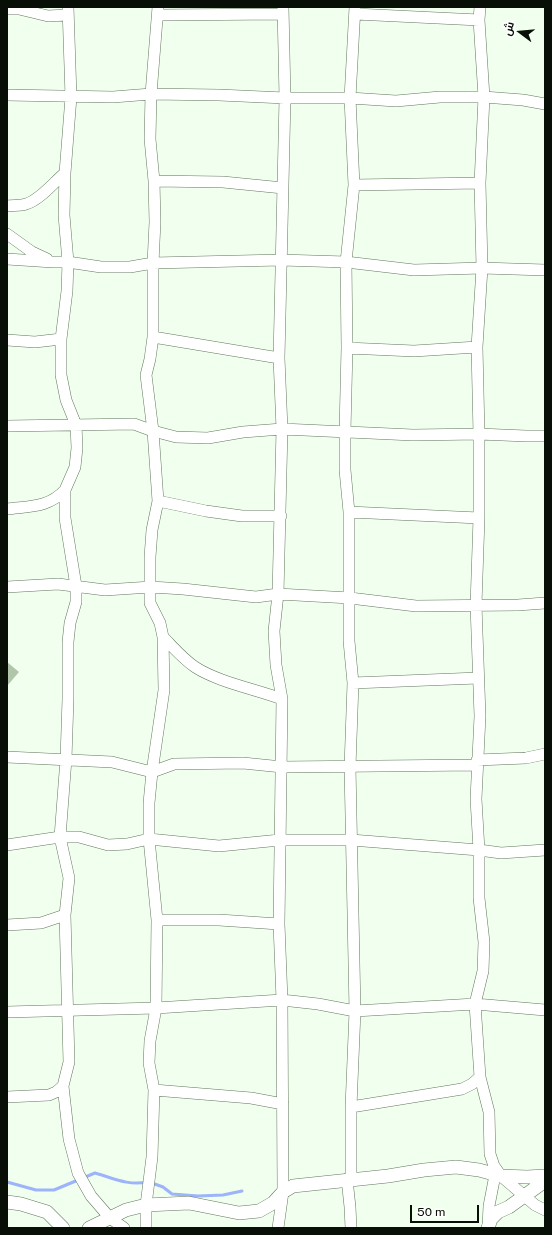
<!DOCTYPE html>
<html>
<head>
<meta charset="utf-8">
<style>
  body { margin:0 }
  #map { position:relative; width:552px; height:1235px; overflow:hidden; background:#f1ffee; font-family:"Public Sans",Cairo,sans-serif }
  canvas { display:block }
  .frame { position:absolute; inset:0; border:8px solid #080f06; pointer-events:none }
  .north { position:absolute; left:500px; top:12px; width:40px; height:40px; -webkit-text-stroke:3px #fff; paint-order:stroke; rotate:286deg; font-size:11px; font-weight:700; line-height:16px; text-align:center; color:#080f06 }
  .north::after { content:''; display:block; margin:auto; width:14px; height:18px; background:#080f06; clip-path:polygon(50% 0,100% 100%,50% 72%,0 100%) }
  .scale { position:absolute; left:410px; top:1205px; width:69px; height:18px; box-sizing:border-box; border:2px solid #080f06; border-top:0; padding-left:5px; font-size:12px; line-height:14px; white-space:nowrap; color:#080f06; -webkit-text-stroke:3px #fff; paint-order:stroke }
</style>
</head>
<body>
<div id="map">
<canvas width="552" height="1235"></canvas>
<div class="frame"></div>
<div class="north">ش</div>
<div class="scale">50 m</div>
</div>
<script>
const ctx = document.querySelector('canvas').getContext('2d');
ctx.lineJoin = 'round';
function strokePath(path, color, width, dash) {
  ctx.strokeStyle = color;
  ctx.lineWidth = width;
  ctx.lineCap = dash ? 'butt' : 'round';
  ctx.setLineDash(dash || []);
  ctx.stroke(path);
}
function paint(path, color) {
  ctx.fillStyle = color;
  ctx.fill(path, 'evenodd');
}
strokePath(new Path2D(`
  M7 1182 36 1190H54L95 1173C113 1178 128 1186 147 1182
  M152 1183 163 1187 172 1194 198 1196 223 1195 242 1191`), '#9db3fa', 3);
paint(new Path2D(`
  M7 662 19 672 7 686Z`), '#b0c5aa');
const minor = new Path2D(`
  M68 7 71 97 65 173 64 215 68 262 67 291 61 339V375L66 400 76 425 77 448 75 467 65 490V518L76 586V602L70 623 68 642V699L66 759 60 837 69 878 65 915 69 1062 63 1086 69 1139 78 1173 91 1196 110 1218 124 1228
  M480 7 479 20 484 97 480 183 482 268 477 347 479 434V518L476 605 480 716 476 799 479 850V898L484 942 483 971 475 1004 480 1077 489 1112 490 1154 494 1166 501 1176 535 1205 545 1210
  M7 9H19L48 16 67 15
  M355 14 479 20
  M158 15 283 14
  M7 95 113 97 151 94 219 95 285 98H350L396 101 440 97H484L523 100 545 104
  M154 181 223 182 283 188
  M354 185 480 183
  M7 206C13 205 20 206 26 204 40 200 54 182 65 173
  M7 234 32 252 47 259
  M7 259 53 262H68L101 267H130L153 263 281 260 346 262 414 270 482 268 545 270
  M153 337 279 358
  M7 340 35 342 61 339
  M347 348 414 351 477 347
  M7 426 134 424 153 431 176 437 208 438 243 432 282 429 413 435 479 434 526 436H545
  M158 501 206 511 242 516H281
  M7 509C30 506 48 508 65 490
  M349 512 479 518
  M7 587 58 584 105 590 151 587 183 589 256 597 278 594 350 598 416 606 518 605 545 603
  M163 637C173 647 183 659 195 667 218 682 255 689 282 699
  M353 683 478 678
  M7 757 112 762 152 772 174 764 243 763 282 767 477 765
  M477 760 526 758 545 754
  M7 845 60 837H79L108 845 127 844 149 839 219 846 280 840H351L479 850 501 853 545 850
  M157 920H219L279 924
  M7 925 41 923 65 915
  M7 1012 156 1008 282 1000 318 1004 355 1011 475 1004 545 1010
  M154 1090 251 1098 283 1104
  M7 1097 49 1095 56 1092 63 1086
  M351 1107 462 1089 472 1084 480 1077
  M347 1179 350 1207 351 1228
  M351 1179V1107L355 1011 350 767 353 683 349 641V512L345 470V431L347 348 346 262 354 185 350 98 355 7
  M488 1227 489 1206 495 1175
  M146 1228V1205L152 1157 154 1090 149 1063 150 1041 156 1008 157 920 149 839V803L152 772 164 690 163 637 160 623 150 603V557L152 530 158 501 153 431 146 375 150 359 153 337V263L155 222 154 181 150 139 151 94 158 7
  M278 1228 283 1192 282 1000 279 924 282 699 276 665 274 631 278 594 282 429 279 358 285 98 283 7`);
const tertiary = new Path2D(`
  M7 1202 21 1204 47 1212 63 1228
  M89 1228 126 1210 146 1205 189 1203 239 1213 259 1211 273 1203 283 1192 293 1186 388 1176 424 1170 456 1167 479 1170 501 1176 527 1177 545 1176
  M488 1228 491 1219 498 1212 509 1207 545 1181`);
strokePath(minor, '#63775e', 12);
strokePath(tertiary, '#63775e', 14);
strokePath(minor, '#fff', 11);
strokePath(tertiary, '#fff', 13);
</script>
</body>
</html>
